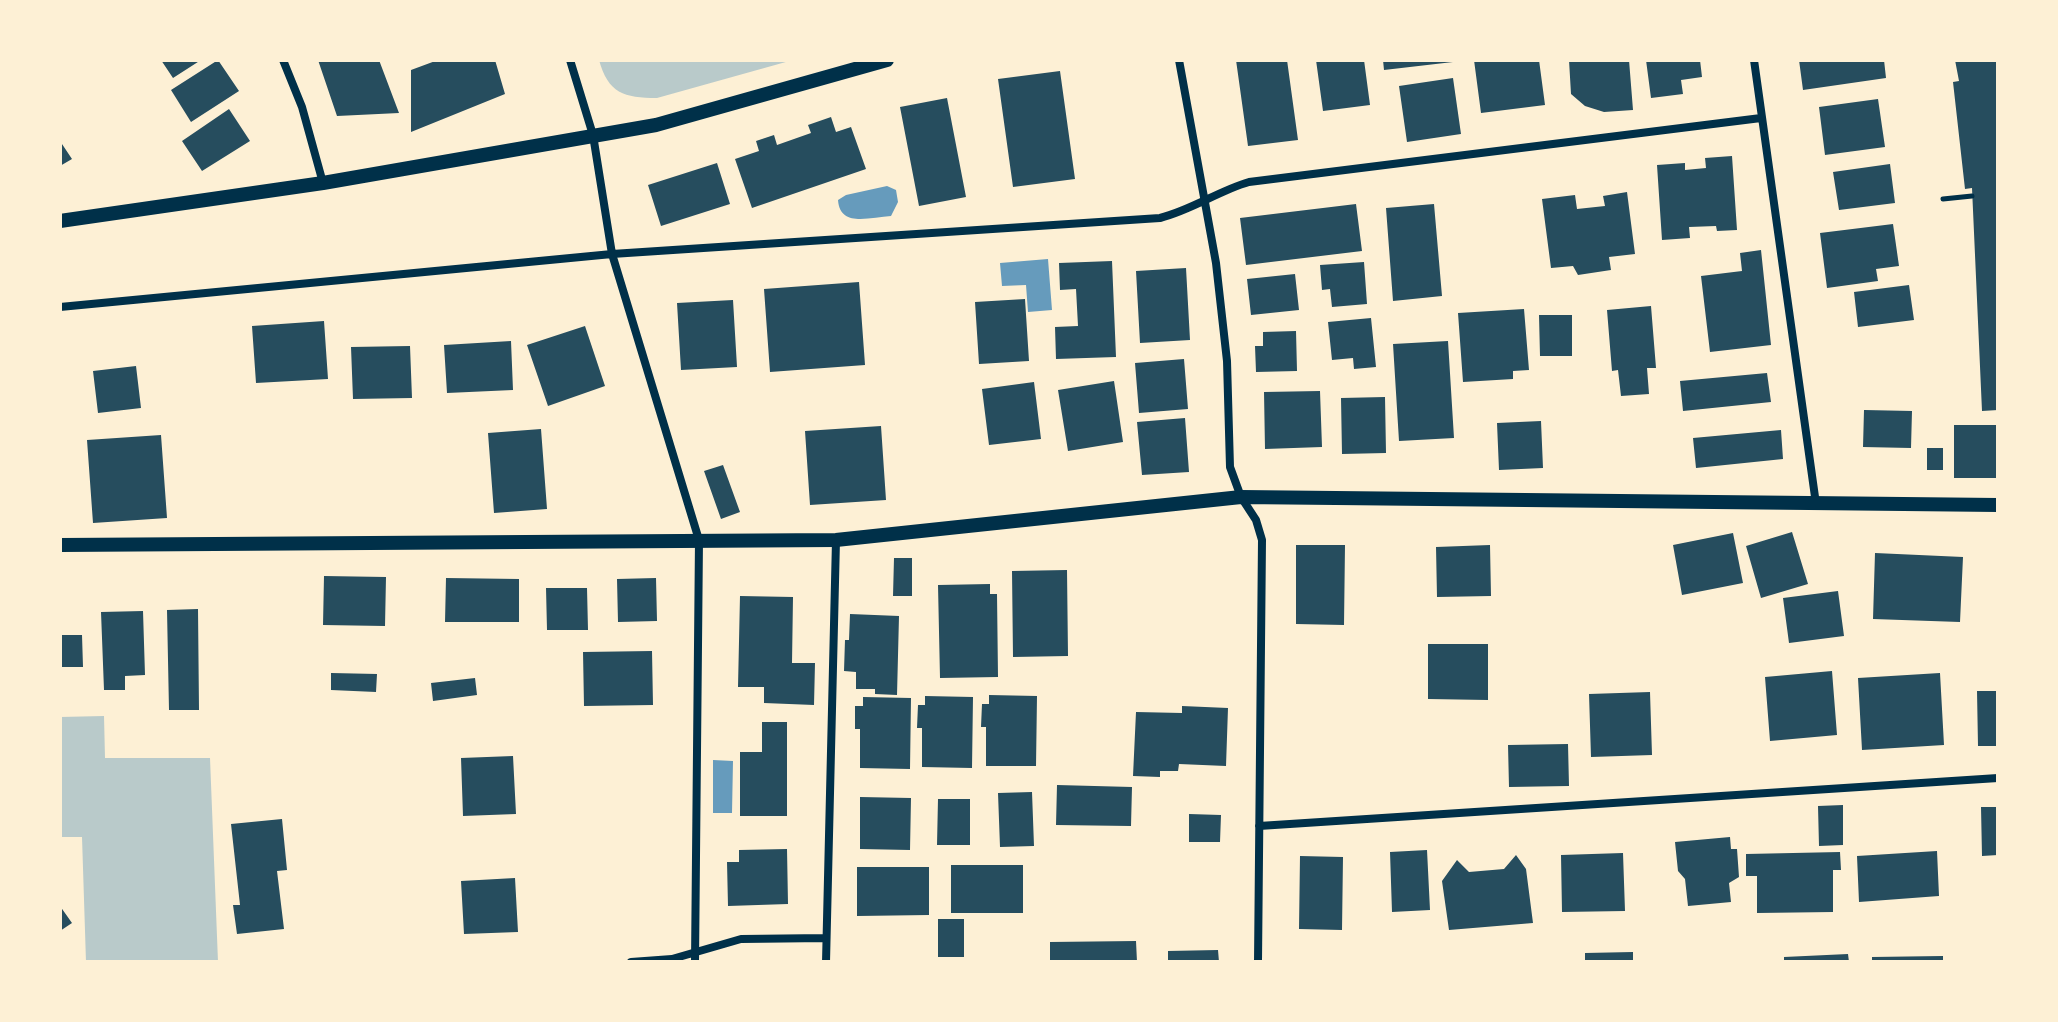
<!DOCTYPE html>
<html>
<head>
<meta charset="utf-8">
<style>
  body { margin:0 }
  #map { position:relative; width:2058px; height:1022px; overflow:hidden; background:#fdf0d5; font-family:Figtree,sans-serif }
  canvas { display:block }
  .frame { position:absolute; inset:0; border:62px solid #fdf0d5; pointer-events:none }
</style>
</head>
<body>
<div id="map">
<canvas width="2058" height="1022"></canvas>
<div class="frame"></div>
</div>
<script>
const ctx = document.querySelector('canvas').getContext('2d');
ctx.lineJoin = 'round';
function paint(path, color) {
  ctx.fillStyle = color;
  ctx.fill(path, 'evenodd');
}
function strokePath(path, color, width, dash) {
  ctx.strokeStyle = color;
  ctx.lineWidth = width;
  ctx.lineCap = dash ? 'butt' : 'round';
  ctx.setLineDash(dash || []);
  ctx.stroke(path);
}
paint(new Path2D(`
  M599 60H793L657 98C624 98 608 93 599 60Z
  M104 716 105 758H210L218 962H86L82 837H60V717Z`), '#b9caca');
paint(new Path2D(`
  M887 186 896 190 898 202 891 216C870 217 840 228 838 200L846 195Z
  M1048 259 1052 310 1028 312 1026 285 1002 286 1000 263Z
  M713 760 733 761 732 813H713Z`), '#669bbc');
paint(new Path2D(`
  M161 60H201L173 78Z
  M218 60 239 91 191 122 171 90Z
  M318 60H379L399 113 337 116Z
  M438 60H495L505 94 411 132V70Z
  M1236 60H1287L1298 140 1248 146Z
  M1316 60H1364L1370 105 1323 111Z
  M1383 60H1453V62L1384 70Z
  M1474 60H1539L1545 105 1481 113Z
  M1569 60H1629L1633 110 1604 112 1585 106 1571 94Z
  M1646 60H1700L1702 77 1681 80 1683 94 1651 98Z
  M1799 60H1884L1886 78 1803 90Z
  M1955 60H1998V410L1982 411 1972 188 1965 189 1953 82 1959 81Z
  M1060 71 1075 179 1013 187 998 79Z
  M1453 78 1461 134 1407 142 1399 86Z
  M947 98 966 197 919 206 900 107Z
  M1878 99 1885 147 1825 155 1819 107Z
  M229 109 250 141 202 171 182 141Z
  M831 117 836 132 851 127 866 169 752 208 735 159 759 151 756 141 774 135 777 145 811 133 808 125Z
  M60 141 72 159 60 166Z
  M1732 156 1737 230 1717 231 1716 226 1689 227 1690 238 1662 240 1657 165 1685 163V170L1706 168 1705 158Z
  M717 163 730 204 661 226 648 185Z
  M1890 164 1895 203 1839 210 1833 172Z
  M1627 192 1635 254 1609 257 1611 270 1578 275 1573 266 1551 268 1542 199 1575 195 1577 209 1605 206 1603 196Z
  M1356 204 1362 251 1246 265 1240 218Z
  M1434 204 1442 296 1393 301 1386 208Z
  M1893 224 1899 266 1876 269 1878 281 1827 288 1820 233Z
  M1761 250 1771 345 1710 352 1701 276 1742 271 1740 253Z
  M1112 261 1116 357 1056 359 1055 327 1078 326 1076 289 1060 290 1059 263Z
  M1364 262 1367 304 1332 307 1330 289 1322 290 1320 265Z
  M1186 268 1190 340 1140 343 1136 271Z
  M1295 274 1299 310 1251 315 1247 279Z
  M859 282 865 365 770 372 764 289Z
  M1909 285 1914 320 1858 327 1854 292Z
  M1025 299 1029 361 979 364 975 302Z
  M733 300 737 367 681 370 677 303Z
  M1651 306 1656 368H1647L1649 394 1621 396 1618 370 1612 371 1607 310Z
  M1524 309 1529 370 1513 371V379L1463 382 1458 313Z
  M1539 315H1572V356H1540Z
  M1371 318 1376 367 1354 369 1353 358 1332 360 1328 322Z
  M324 321 328 379 256 383 252 326Z
  M585 326 605 386 548 406 527 345Z
  M1296 331 1297 371 1256 372 1255 346H1263V332Z
  M511 341 513 390 447 393 444 345Z
  M1448 341 1454 438 1399 441 1393 344Z
  M410 346 412 398 353 399 351 347Z
  M1184 359 1188 409 1139 413 1135 363Z
  M136 366 141 408 98 413 93 371Z
  M1767 373 1771 402 1683 411 1680 381Z
  M1114 381 1123 442 1068 451 1058 390Z
  M1034 382 1041 439 989 445 982 389Z
  M1320 391 1322 447 1265 449 1264 392Z
  M1385 397 1386 453 1342 454 1341 398Z
  M1864 410 1912 411 1911 448 1863 447Z
  M1185 418 1189 472 1142 475 1137 422Z
  M1541 421 1543 468 1499 470 1497 423Z
  M1954 425H1998V478H1954Z
  M881 426 886 500 810 505 805 431Z
  M541 429 547 509 494 513 488 433Z
  M1781 430 1783 459 1696 468 1693 438Z
  M161 435 167 518 93 523 87 440Z
  M1927 448H1943V470H1927Z
  M723 465 740 512 721 519 704 471Z
  M1792 532 1808 584 1761 598 1746 546Z
  M1733 533 1743 583 1682 595 1673 545Z
  M1296 545H1345L1344 625 1296 624Z
  M1490 545 1491 596 1437 597 1436 547Z
  M1875 553 1963 557 1960 622 1873 619Z
  M894 558H912V596H893Z
  M1067 570 1068 656 1013 657 1012 571Z
  M324 576 386 577 385 626 323 625Z
  M446 578 519 579V622H445Z
  M656 578 657 621 618 622 617 579Z
  M990 584V594H997L998 677 940 678 938 585Z
  M546 588H587L588 630H547Z
  M1838 591 1844 636 1789 643 1783 598Z
  M740 596 793 597 792 663H815L814 705 764 703V687H738Z
  M198 609 199 710H169L167 610Z
  M143 611 145 675 125 676V690H104L101 612Z
  M850 614 899 616 897 695 875 694V689H856V672L844 671 845 640H849Z
  M60 635H82L83 667H60Z
  M1428 644H1488V700L1428 699Z
  M652 651 653 705 584 706 583 652Z
  M1832 671 1837 735 1770 741 1765 677Z
  M331 673 377 674 376 692 331 690Z
  M1940 673 1944 745 1862 750 1858 678Z
  M475 678 477 695 433 701 431 683Z
  M1977 691H1998V746H1978Z
  M1650 692 1652 755 1591 757 1589 694Z
  M989 695 1037 696 1036 766H986V727H981L982 704H989Z
  M925 696 973 697 972 768 922 767V728H917L918 705H925Z
  M863 697 911 698 910 769 860 768V729H855V706H863Z
  M1182 706 1228 708 1226 766 1179 764 1178 771H1160V777L1133 776 1136 712 1182 713Z
  M762 722H787V816H740V752H762Z
  M1568 744 1569 786 1509 787 1508 745Z
  M513 756 516 814 463 816 461 758Z
  M1057 785 1132 787 1131 826 1056 825Z
  M1032 792 1034 846 1000 847 998 793Z
  M860 797 911 798 910 850 860 849Z
  M938 799H970V845H937Z
  M1843 805V845L1819 846 1818 806Z
  M1981 807H1998V855L1982 856Z
  M1189 814 1221 815 1220 842H1189Z
  M282 819 287 870 277 871 284 929 237 934 233 905H240L231 824Z
  M1730 837 1731 849H1737L1739 877 1729 883 1731 902 1688 906 1685 879 1678 871 1675 842Z
  M787 849 788 904 728 906 727 862H739V850Z
  M1427 850 1430 910 1392 912 1390 852Z
  M1937 851 1939 896 1859 902 1857 856Z
  M1840 852 1841 870H1833V912L1757 913V876H1746V854Z
  M1623 853 1625 911 1562 912 1561 855Z
  M1516 855 1526 869 1533 923 1449 930 1442 881 1457 860 1469 872 1504 869Z
  M1300 856 1343 857 1342 930 1299 929Z
  M951 865H1023V913H951Z
  M857 867H929V915L857 916Z
  M515 878 518 932 464 934 461 881Z
  M60 906 72 923 60 931Z
  M938 919H964V957H938Z
  M1136 941 1137 962H1050V942Z
  M1218 950 1219 962H1168V951Z
  M1633 952V962H1585V953Z
  M1848 954 1849 962H1784V957Z
  M1943 956V962H1872V957Z`), '#264d5e');
strokePath(new Path2D(`
  M1943 199 1972 196`), '#003049', 5);
strokePath(new Path2D(`
  M283 60 302 107 323 183
  M570 60 593 135 612 254 699 540 695 962
  M1179 60 1216 263 1227 361 1230 467 1241 497 1256 520 1262 540 1258 962
  M1754 60 1816 504
  M60 307 612 254 1160 218C1192 210 1218 191 1249 182L1761 118
  M1259 826 1998 778
  M631 962 672 959 741 939 826 938
  M826 962 836 540`), '#003049', 8);
strokePath(new Path2D(`
  M60 221 323 183 656 125 887 60
  M60 545 836 540 1241 497 1998 505`), '#003049', 14);
</script>
</body>
</html>
